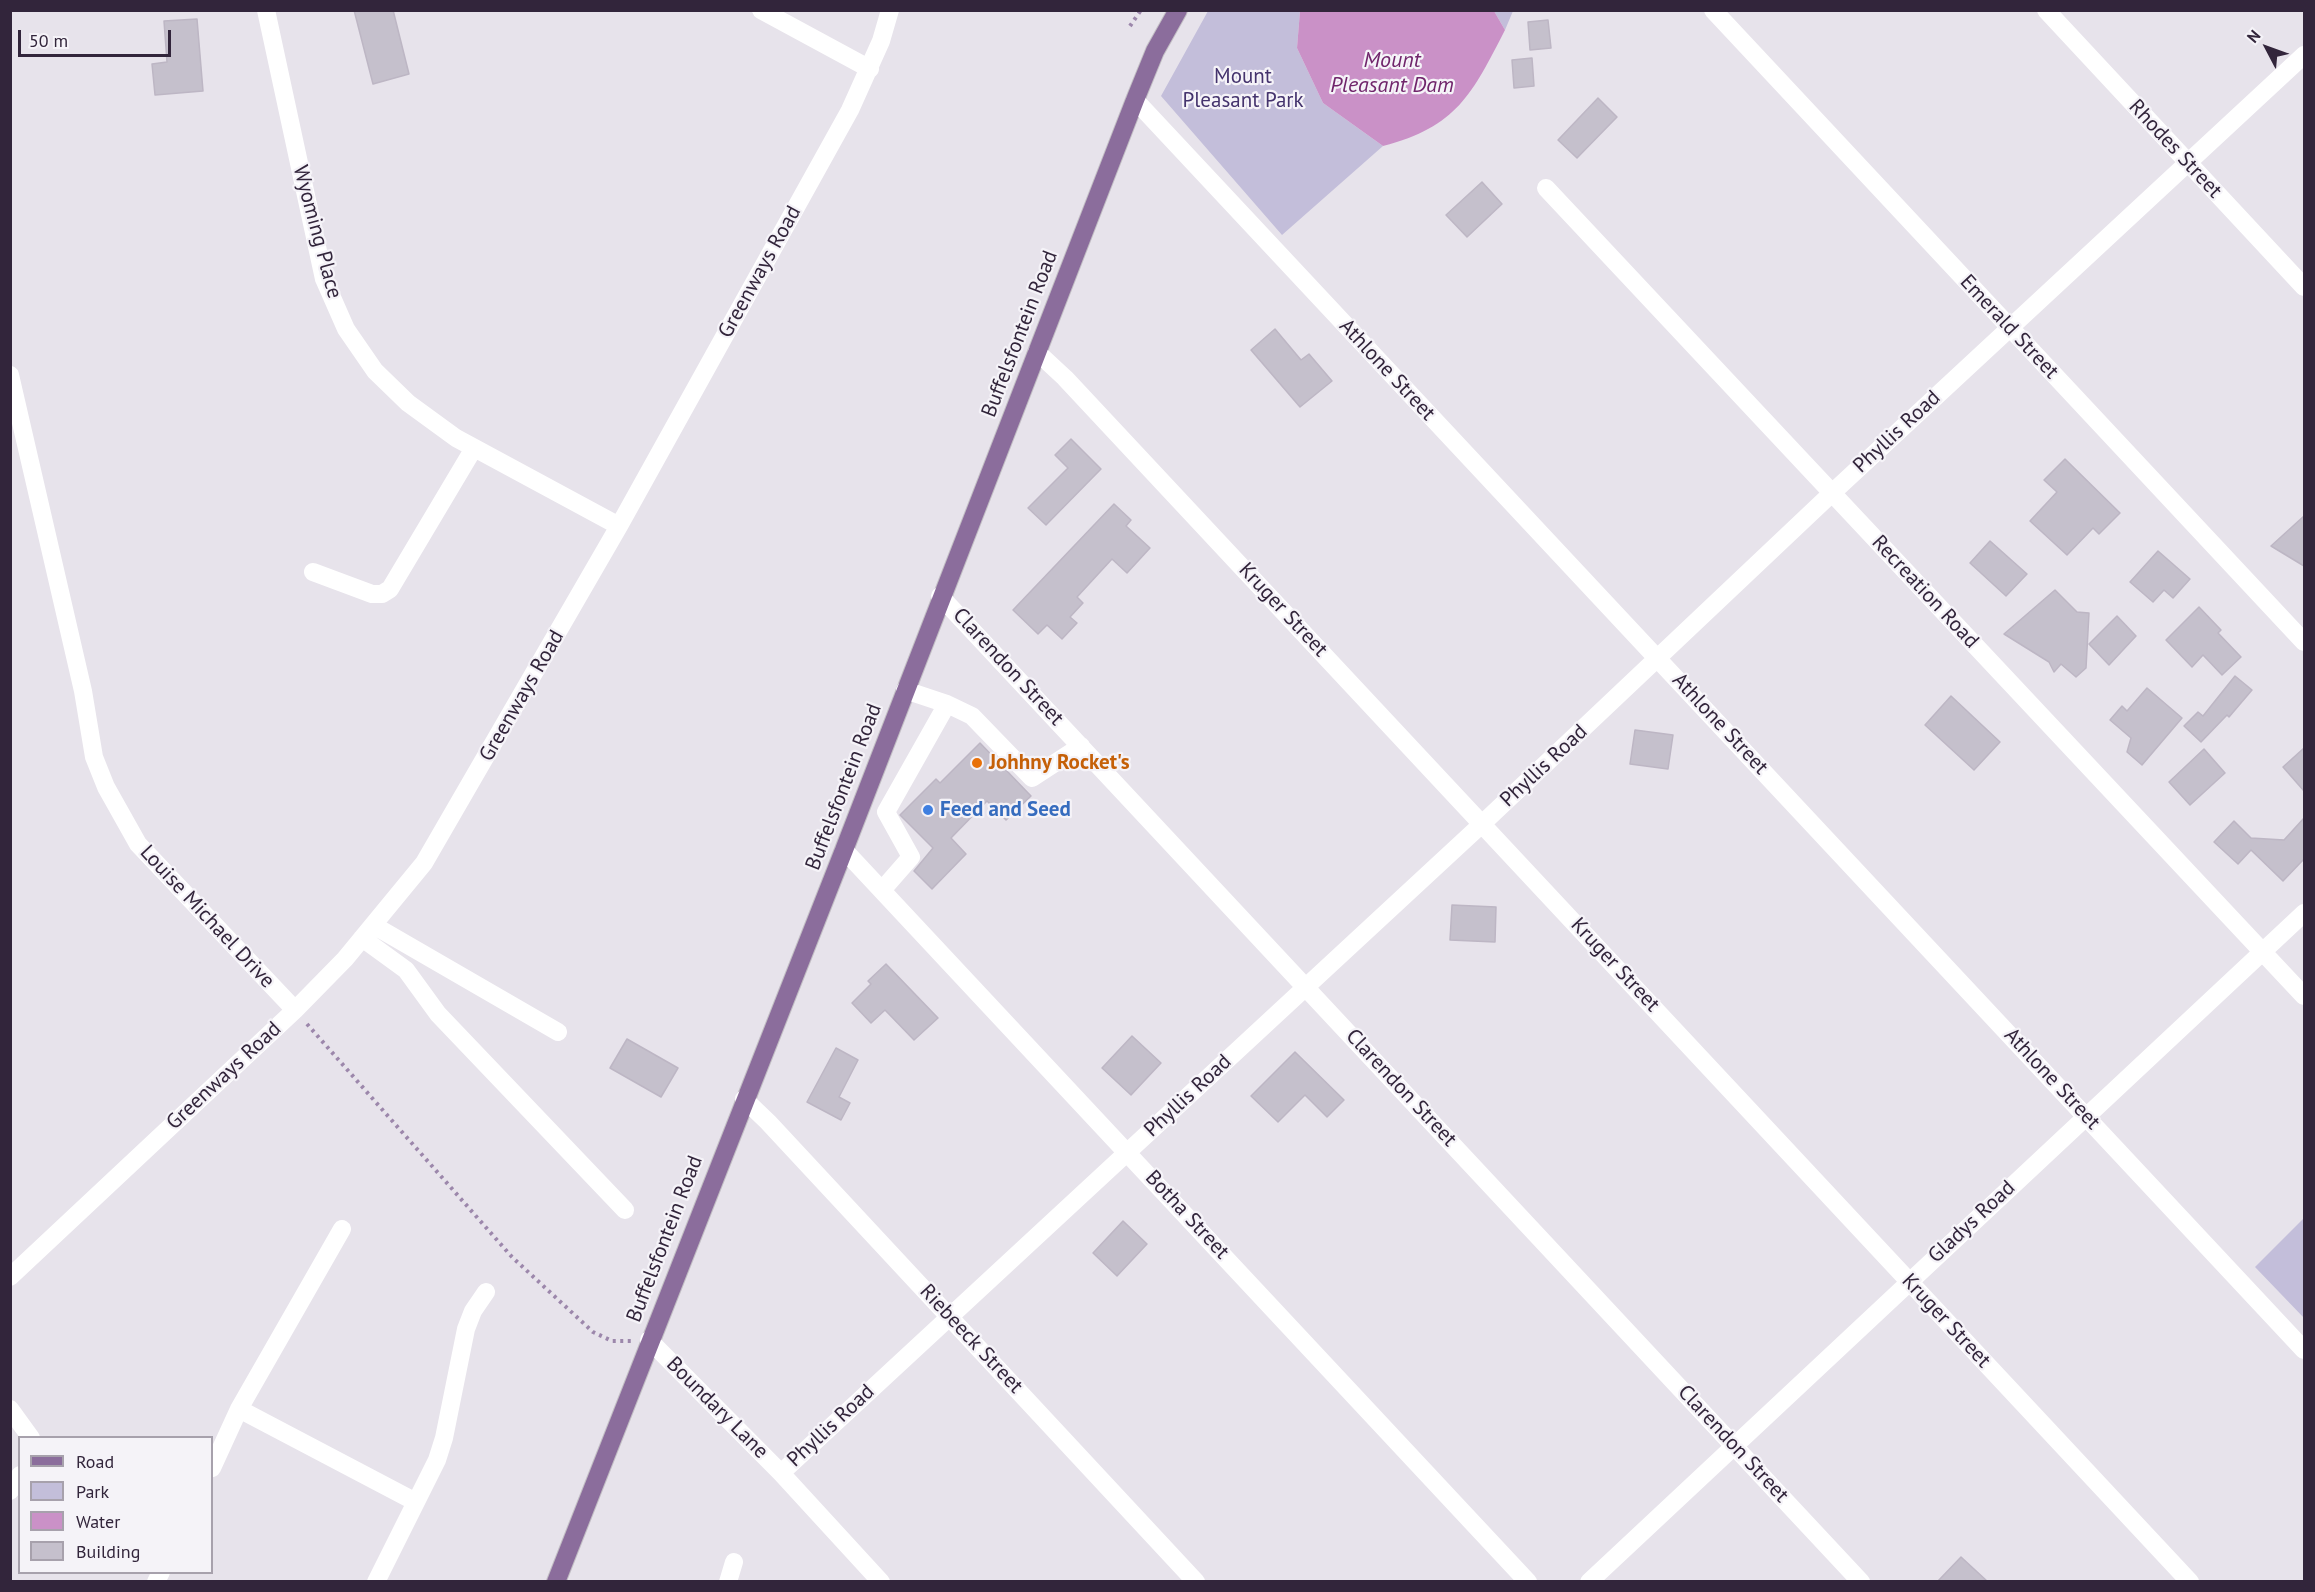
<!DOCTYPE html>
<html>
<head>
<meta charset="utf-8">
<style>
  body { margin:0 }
  #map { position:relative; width:2315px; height:1592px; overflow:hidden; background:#e7e3eb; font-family:"PT Sans",sans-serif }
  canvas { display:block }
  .frame { position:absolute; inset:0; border:12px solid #32253b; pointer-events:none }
  .legend { position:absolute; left:18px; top:1436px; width:195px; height:138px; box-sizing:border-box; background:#f5f3f8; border:2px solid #a7a1ac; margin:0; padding:8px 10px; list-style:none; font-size:18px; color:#32253b }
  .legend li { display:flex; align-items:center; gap:12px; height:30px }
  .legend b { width:30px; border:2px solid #a7a1ac }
  .north { position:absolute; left:2237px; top:18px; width:60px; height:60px; -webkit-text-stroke:4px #f5f3f8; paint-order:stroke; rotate:311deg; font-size:16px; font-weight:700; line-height:24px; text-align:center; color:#32253b }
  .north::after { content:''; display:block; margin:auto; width:21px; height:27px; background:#32253b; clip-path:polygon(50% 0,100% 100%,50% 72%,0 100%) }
  .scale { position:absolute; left:18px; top:30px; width:153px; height:27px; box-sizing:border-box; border:3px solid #32253b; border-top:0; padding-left:8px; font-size:18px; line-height:21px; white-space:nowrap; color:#32253b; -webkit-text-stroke:4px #f5f3f8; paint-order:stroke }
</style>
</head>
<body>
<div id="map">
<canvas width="2315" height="1592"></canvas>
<div class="frame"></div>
<ul class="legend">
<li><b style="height:8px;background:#8b6d9c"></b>Road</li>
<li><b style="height:16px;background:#c3beda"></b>Park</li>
<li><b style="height:16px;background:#ca91c7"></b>Water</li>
<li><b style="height:16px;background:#c5c0cc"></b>Building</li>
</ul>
<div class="north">N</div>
<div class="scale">50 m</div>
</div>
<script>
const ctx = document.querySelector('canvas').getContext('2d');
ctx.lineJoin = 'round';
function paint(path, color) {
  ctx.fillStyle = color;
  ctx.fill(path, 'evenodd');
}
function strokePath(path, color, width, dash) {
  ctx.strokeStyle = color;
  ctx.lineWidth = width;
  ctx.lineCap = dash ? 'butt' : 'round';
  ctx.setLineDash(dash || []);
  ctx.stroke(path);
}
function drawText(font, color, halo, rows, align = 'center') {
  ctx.font = font + ' "PT Sans",sans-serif';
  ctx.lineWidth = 4.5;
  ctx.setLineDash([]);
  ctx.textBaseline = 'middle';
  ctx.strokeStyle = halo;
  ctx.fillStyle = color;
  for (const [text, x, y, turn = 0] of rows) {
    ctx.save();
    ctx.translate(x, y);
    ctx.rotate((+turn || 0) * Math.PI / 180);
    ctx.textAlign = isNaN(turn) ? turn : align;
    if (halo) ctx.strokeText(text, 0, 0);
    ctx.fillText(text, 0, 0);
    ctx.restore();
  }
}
paint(new Path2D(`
  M1208 11H1300L1297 48 1323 103 1383 146 1282 235 1161 96Z
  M1494 11H1513L1505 30Z
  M2304 1218V1318L2255 1267Z`), '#c3beda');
paint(new Path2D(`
  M1300 11H1494L1505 30C1472 94 1457 127 1383 146L1323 103 1297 48Z`), '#ca91c7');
const building = new Path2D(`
  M354 10H393L409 74 373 84Z
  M197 19 203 91 155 95 152 64 167 62 164 21Z
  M1548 20 1551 48 1530 50 1528 22Z
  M1532 58 1534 86 1514 88 1512 60Z
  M1598 98 1617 117 1577 158 1558 140Z
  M1482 182 1502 204 1467 237 1446 215Z
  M1275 329 1301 360 1309 354 1332 381 1300 407 1251 350Z
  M1071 439 1101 469 1046 525 1028 508 1068 468 1055 455Z
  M2065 459 2120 513 2099 534 2093 528 2067 555 2030 521 2057 492 2044 480Z
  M1114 504 1131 520 1126 526 1150 548 1127 573 1112 559 1077 597 1083 603 1070 617 1077 623 1062 639 1047 625 1038 634 1013 610Z
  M2304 516V566L2271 546Z
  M1990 541 2027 574 2006 596 1970 563Z
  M2158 551 2190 579 2173 598 2164 590 2153 602 2130 582Z
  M2055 590 2077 612 2089 613 2086 668 2076 677 2061 664 2054 672 2049 662 2004 634Z
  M2199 607 2221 630 2218 633 2241 657 2222 675 2203 655 2192 667 2166 640Z
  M2117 616 2136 636 2109 665 2089 644Z
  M2235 676 2252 690 2229 717 2227 715 2201 742 2184 726 2198 712 2203 716Z
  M2147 688 2182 718 2142 765 2127 752 2131 738 2110 720 2122 706 2127 711Z
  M1951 696 2000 742 1974 770 1925 725Z
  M1635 730 1673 735 1668 769 1630 764Z
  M980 743 1031 796 1006 820 987 801 951 838 966 854 932 889 914 871 933 848 900 815 936 779 940 783Z
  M2304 748V791L2283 767Z
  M2204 749 2225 773 2190 805 2169 782Z
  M2304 818V859L2283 881 2251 850 2238 864 2214 842 2234 821 2251 838 2284 840Z
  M1452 905 1496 907 1495 942 1450 940Z
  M886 964 938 1018 914 1040 885 1010 871 1023 852 1003 871 984 868 981Z
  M1132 1036 1161 1063 1131 1095 1102 1068Z
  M627 1039 678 1068 661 1097 610 1068Z
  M836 1048 858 1060 839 1097 850 1103 841 1120 807 1102Z
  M1295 1052 1344 1100 1327 1117 1305 1095 1278 1122 1251 1096Z
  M1123 1221 1147 1244 1117 1276 1093 1253Z
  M1961 1557 1987 1581H1938Z`);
paint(building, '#c5c0cc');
strokePath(building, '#bdb6c4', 1.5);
const major = new Path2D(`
  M556 1582 844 850 1135 100 1155 51 1178 10`);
strokePath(major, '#c2bec4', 20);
strokePath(new Path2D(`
  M1130 26 1141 10
  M307 1024 512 1257 593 1332 612 1341H633`), '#9c87ab', 4, [3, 4.5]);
strokePath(new Path2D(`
  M266 10 324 279 346 329 375 371 408 403 456 438 619 526
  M761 10 870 69
  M1713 10 2304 642
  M2046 10 2304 287
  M1135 100 2304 1350
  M1546 188 2304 996
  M1037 352 1065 378 2190 1582
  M10 375 83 691 94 757 106 787 138 844 295 1010
  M313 572 372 594H382L390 589 474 448
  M940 596 1861 1582
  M905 690 947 704 972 716 1032 778 1081 746
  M844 850 1528 1582
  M883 889 911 857 886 812 947 704
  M373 925 558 1032
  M362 938 406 970 438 1014 625 1210
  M744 1099 768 1122 1196 1582
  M10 1277 295 1010 345 959 424 863 619 526 850 110 881 41 890 10
  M649 1340 781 1473 881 1582
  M10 1409 31 1438
  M239 1409 414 1501
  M212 1468 239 1409 342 1229
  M781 1473 1483 823 1832 493 2304 55
  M10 1491 20 1475
  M156 1582 161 1572
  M376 1582 437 1460 444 1438 466 1329 473 1311 486 1292
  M728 1582 734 1562
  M1589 1582 2304 913`), '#fff', 18);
strokePath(major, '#8b6d9c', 18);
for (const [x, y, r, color] of [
  [977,763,6,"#e8710a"],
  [928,810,6,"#3f7fe0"]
]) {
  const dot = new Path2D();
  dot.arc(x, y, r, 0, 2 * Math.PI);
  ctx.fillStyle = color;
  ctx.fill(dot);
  strokePath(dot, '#f5f3f8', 2);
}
drawText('21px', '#44336d', '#f5f3f8', [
  ["Mount",1243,77],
  ["Pleasant Park",1243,101]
]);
drawText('21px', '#32253b', '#f5f3f8', [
  ["Rhodes Street",2175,149,47],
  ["Wyoming Place",317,232,75],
  ["Greenways Road",760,272,-61],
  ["Emerald Street",2009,327,47],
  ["Buffelsfontein Road",1020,334,-69],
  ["Athlone Street",1387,370,47],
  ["Phyllis Road",1897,432,-43],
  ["Recreation Road",1925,592,47],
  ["Kruger Street",1283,610,47],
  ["Clarendon Street",1008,667,47],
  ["Greenways Road",522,696,-60],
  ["Athlone Street",1720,724,47],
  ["Phyllis Road",1544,766,-43],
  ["Buffelsfontein Road",844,787,-69],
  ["Louise Michael Drive",207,917,47],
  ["Kruger Street",1615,965,47],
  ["Greenways Road",224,1076,-43],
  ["Athlone Street",2052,1079,47],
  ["Clarendon Street",1401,1088,47],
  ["Phyllis Road",1188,1096,-43],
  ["Botha Street",1187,1215,47],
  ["Gladys Road",1972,1222,-43],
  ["Buffelsfontein Road",665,1239,-69],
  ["Kruger Street",1946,1321,47],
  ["Riebeeck Street",971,1339,47],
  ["Boundary Lane",717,1408,45],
  ["Phyllis Road",831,1426,-43],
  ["Clarendon Street",1733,1444,47]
]);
drawText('bold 21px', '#c56008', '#f5f3f8', [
  ["Johhny Rocket's",989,763]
], 'left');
drawText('bold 21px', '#366cbe', '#f5f3f8', [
  ["Feed and Seed",940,810]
], 'left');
drawText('italic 22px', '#70256b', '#f5f3f8', [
  ["Mount",1392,61],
  ["Pleasant Dam",1392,86]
]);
</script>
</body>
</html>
